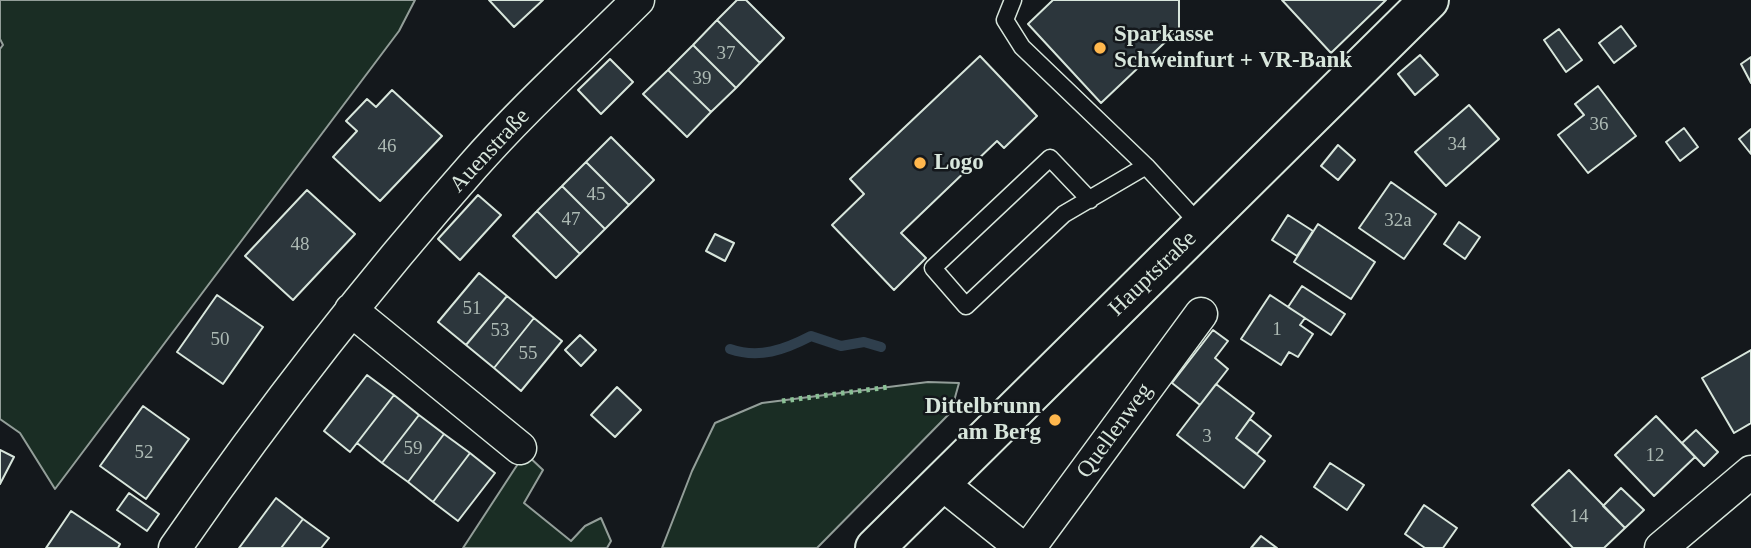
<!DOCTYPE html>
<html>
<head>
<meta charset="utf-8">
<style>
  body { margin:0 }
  canvas { display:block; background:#14181c }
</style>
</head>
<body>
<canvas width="1751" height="548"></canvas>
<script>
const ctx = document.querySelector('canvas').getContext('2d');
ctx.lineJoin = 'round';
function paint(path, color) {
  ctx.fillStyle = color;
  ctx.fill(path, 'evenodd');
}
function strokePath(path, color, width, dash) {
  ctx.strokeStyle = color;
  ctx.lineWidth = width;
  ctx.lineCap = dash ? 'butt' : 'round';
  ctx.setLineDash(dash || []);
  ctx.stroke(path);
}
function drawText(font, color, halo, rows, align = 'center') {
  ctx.font = font + ' "Times New Roman",serif';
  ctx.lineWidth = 5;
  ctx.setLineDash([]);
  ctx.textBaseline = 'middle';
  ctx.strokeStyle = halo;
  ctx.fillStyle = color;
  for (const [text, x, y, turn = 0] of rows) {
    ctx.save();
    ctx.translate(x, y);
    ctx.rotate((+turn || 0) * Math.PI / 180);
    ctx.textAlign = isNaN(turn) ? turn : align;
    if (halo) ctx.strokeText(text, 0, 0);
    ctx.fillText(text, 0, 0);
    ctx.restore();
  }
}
const green = new Path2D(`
  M0 0H415L399 31 55 489 20 433 0 419V49L3 45 0 39Z
  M928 382 959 383 951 412 817 548H662L692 471 715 423 762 403Z
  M525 453 543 470 524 503 571 541 585 526 601 518 611 541 607 548H463Z`);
paint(green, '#1a2d24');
strokePath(green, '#939e99', 2);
strokePath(new Path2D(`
  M730 349C759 359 784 350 811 336L841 346 864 342 881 347`), '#2f3f4d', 10);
const building = new Path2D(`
  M489 0H543L514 27Z
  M737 0H746L784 38 760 63 717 20Z
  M1053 0H1179V29L1101 103 1028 24Z
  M1282 0H1386L1331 53Z
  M717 20 760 63 736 88 693 45Z
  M1621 26 1636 46 1614 63 1599 43Z
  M1559 29 1582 60 1566 72 1544 40Z
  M693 45 736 88 711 112 668 70Z
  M1420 55 1438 75 1415 95 1398 74Z
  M980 56 1037 116 1004 148 997 141 901 233 926 258 894 290 832 225 864 194 850 179Z
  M1751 57V83L1741 64Z
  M610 59 633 82 601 114 578 90Z
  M668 70 711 112 687 137 643 94Z
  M1598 86 1636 136 1588 173 1558 135 1584 115 1575 104Z
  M392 90 442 136 380 201 333 157 357 131 346 121 367 99 376 107Z
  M1469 105 1499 139 1446 186 1415 152Z
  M1684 128 1698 147 1680 161 1666 142Z
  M1751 129V154L1739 139Z
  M611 137 654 180 629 205 586 162Z
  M1338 145 1355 160 1338 180 1321 166Z
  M586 162 629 205 605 229 562 186Z
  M1391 182 1436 214 1404 259 1359 228Z
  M562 186 605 229 580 254 537 211Z
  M307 190 355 234 293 300 245 256Z
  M478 195 501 215 460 260 438 239Z
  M537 211 580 254 556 278 513 236Z
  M1288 215 1313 231 1297 256 1272 240Z
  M1459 222 1480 237 1465 259 1444 244Z
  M1318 224 1375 262 1351 299 1294 262Z
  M715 234 734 243 725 261 706 251Z
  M479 273 507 296 466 345 438 322Z
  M1302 286 1345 314 1331 335 1288 307Z
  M217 295 263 327 223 384 177 352Z
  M1270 295 1305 318 1300 325 1313 334 1298 357 1289 352 1281 365 1241 339Z
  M507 296 534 318 494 368 466 345Z
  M534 318 562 341 521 391 494 368Z
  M1213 330 1228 341 1215 358 1228 369 1200 405 1172 383Z
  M580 335 596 350 581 366 565 350Z
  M1751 350V423L1734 433 1702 378Z
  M367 375 394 395 350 452 324 431Z
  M1216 384 1254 413 1236 438 1265 461 1244 488 1177 435Z
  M617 387 641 410 615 437 591 415Z
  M394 395 419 415 382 463 357 443Z
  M143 406 189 439 146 499 100 466Z
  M419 415 444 434 408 482 382 463Z
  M1656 416 1695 457 1654 496 1615 455Z
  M1250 419 1271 436 1257 454 1236 438Z
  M1696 430 1718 452 1704 466 1682 443Z
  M444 434 470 453 433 502 408 482Z
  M0 450 14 457 0 484Z
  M470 453 495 473 458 521 433 502Z
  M1330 463 1364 485 1347 510 1314 487Z
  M1569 470 1625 528 1604 548H1573L1532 505Z
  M1621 488 1644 510 1625 528 1603 506Z
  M129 493 159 514 147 531 117 510Z
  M276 498 303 519 281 548H239Z
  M1424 505 1457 528 1443 548H1425L1405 534Z
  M71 511 120 544 118 548H46Z
  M303 519 329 538 321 548H281Z
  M1261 536 1277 548H1251Z`);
paint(building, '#2c363c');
strokePath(building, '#d8e6dc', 2);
const lane = new Path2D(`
  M1013 0 1005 20 1022 47 1146 166 1202 227
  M1090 200 1050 158 933 268 966 306 1064 214 1146 166`);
const street = new Path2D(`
  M351 310 520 448
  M940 482 1022 548
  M175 548C267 415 366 287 473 166 524 108 583 55 638 0
  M1029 548 1201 314
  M1661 548 1751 472`);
const secondary = new Path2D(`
  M875 548 1429 0`);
strokePath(lane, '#d8e6dc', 19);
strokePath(street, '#d8e6dc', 35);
strokePath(secondary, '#d8e6dc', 42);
strokePath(lane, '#14181c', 16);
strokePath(street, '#14181c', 32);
strokePath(secondary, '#14181c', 38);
strokePath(new Path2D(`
  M782 401 889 387`), '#8ac095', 5, [3.5, 5]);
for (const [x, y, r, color] of [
  [1100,48,7,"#ffb74d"],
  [920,163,7,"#ffb74d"],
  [1055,420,7,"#ffb74d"]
]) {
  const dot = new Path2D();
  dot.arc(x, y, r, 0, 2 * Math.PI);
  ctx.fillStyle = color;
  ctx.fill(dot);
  strokePath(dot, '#14181c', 2.5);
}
drawText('19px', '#adbab4', null, [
  ["37",726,54],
  ["39",702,79],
  ["36",1599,125],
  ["34",1457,145],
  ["46",387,147],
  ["45",596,195],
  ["47",571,220],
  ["32a",1398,221],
  ["48",300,245],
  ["51",472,309],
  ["1",1277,330],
  ["53",500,331],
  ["50",220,340],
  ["55",528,354],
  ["3",1207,437],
  ["59",413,449],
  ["52",144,453],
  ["12",1655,456],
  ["14",1579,517]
]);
drawText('bold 23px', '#d8e6dc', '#14181c', [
  ["Sparkasse",1114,35],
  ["Schweinfurt + VR-Bank",1114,61],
  ["Logo",934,163],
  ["Dittelbrunn",1041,407,"right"],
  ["am Berg",1041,433,"right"]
], 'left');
drawText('23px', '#d8e6dc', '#14181c', [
  ["Auenstraße",490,151,-47],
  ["Hauptstraße",1153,274,-44],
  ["Quellenweg",1115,431,-54]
]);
</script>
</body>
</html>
